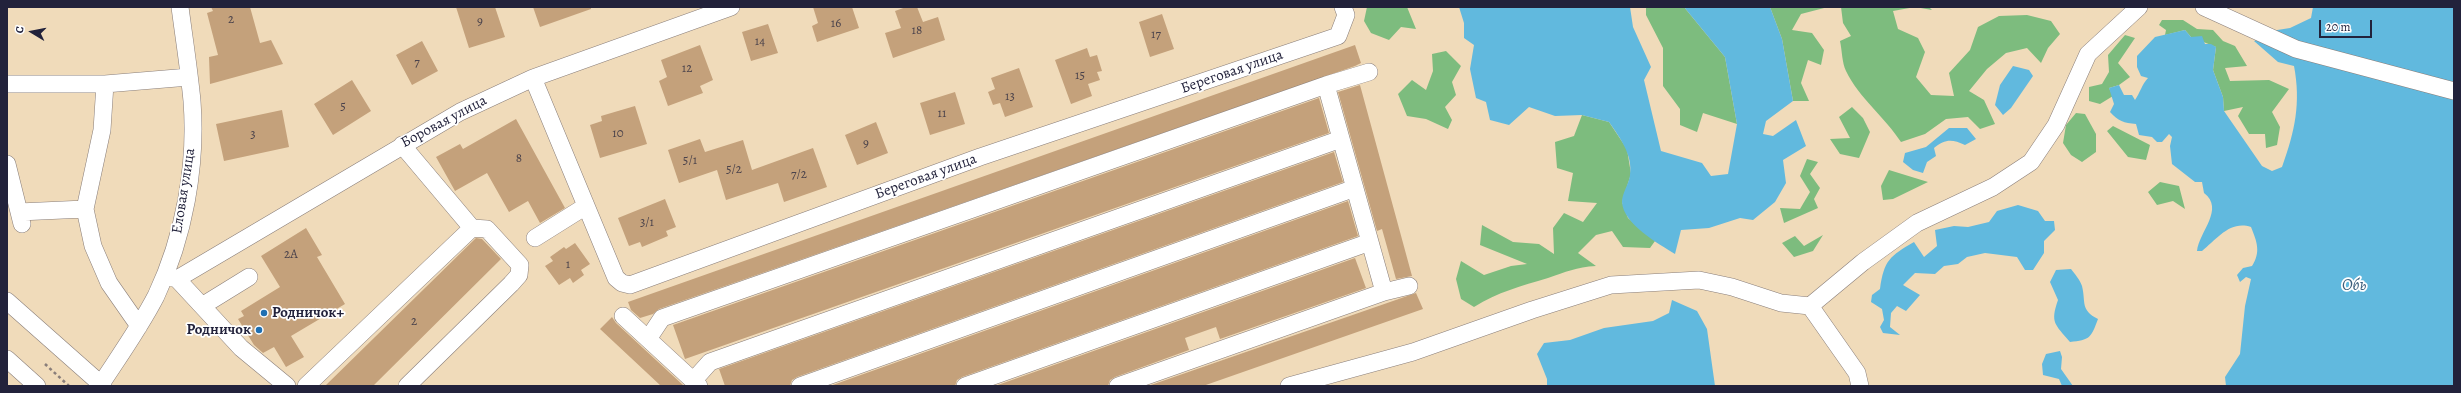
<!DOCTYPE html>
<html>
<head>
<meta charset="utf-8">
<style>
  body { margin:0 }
  #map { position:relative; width:2461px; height:393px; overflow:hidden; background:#f0dbba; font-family:Alegreya,serif }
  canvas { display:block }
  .frame { position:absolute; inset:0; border:8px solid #22223b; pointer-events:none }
  .north { position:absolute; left:12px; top:12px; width:40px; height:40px; -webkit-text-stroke:3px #fff; paint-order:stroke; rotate:280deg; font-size:11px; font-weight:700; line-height:16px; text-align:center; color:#22223b }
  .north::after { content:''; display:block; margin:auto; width:14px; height:18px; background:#22223b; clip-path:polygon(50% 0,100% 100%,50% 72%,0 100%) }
  .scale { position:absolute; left:2319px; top:20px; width:53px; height:18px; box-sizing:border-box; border:2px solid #22223b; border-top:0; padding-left:5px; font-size:12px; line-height:14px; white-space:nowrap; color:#22223b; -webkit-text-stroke:3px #fff; paint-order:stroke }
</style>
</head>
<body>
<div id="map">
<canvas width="2461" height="393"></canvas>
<div class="frame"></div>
<div class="north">С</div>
<div class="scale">20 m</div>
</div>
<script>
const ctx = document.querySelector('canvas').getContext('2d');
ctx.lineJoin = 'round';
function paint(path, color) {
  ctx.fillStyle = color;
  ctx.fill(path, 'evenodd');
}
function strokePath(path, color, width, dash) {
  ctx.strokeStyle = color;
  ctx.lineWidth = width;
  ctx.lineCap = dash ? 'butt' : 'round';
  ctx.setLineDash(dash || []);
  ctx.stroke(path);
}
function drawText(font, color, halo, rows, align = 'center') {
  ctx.font = font + ' Alegreya,serif';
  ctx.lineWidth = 3.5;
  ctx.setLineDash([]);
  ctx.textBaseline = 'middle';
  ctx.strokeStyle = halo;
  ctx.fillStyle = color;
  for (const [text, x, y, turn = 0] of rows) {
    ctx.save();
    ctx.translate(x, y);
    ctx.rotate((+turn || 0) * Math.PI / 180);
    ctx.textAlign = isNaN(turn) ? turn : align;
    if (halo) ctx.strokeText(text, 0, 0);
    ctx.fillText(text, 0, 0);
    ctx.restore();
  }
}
paint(new Path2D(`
  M1367 7H1407L1416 29 1401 27 1389 40 1371 33 1364 21Z
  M1646 7H1684L1725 57 1737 124 1703 113 1697 132 1680 125V109L1663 86V48L1646 15Z
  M1770 7H1828L1801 14 1792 30 1812 33 1824 50 1821 65 1808 60 1801 83 1809 101H1793L1782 39Z
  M1841 7H1929L1932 10 1915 7 1893 11 1898 29 1918 38 1925 52 1916 77 1931 95 1954 96 1949 73 1970 50 1978 27 1999 16 2027 15 2051 21 2060 34 2048 48 2041 63 2027 48 2006 53 1987 69 1969 91 1984 100 1995 124 1980 129 1968 117 1946 119 1925 134 1901 142C1885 117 1859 98 1846 71 1842 63 1842 50 1840 41L1851 36 1843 23Z
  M2162 20H2183L2197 29 2213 30 2223 41 2235 46 2247 66 2225 68 2230 81 2269 80 2289 89 2272 112 2280 127 2277 145 2266 148 2265 134H2249L2238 116 2243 107 2224 111 2223 97 2213 70 2216 47 2191 37 2185 30 2165 35 2166 30 2159 25Z
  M2125 35 2135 38 2118 63 2130 77 2119 85 2109 88 2113 96 2100 104 2089 101V87L2102 84 2109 72 2108 55Z
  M1446 51 1461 66 1452 82 1456 95 1445 107 1452 120 1448 129 1426 119 1407 116 1398 94 1412 80 1426 90 1433 71 1432 54Z
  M1852 107 1863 118 1870 132 1859 158 1840 154 1830 139 1850 138 1839 117Z
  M2076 113 2085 114 2096 134V152L2082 162 2071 155 2063 143 2066 125Z
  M1582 115 1609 122 1627 149 1631 174 1622 202 1628 218 1655 241 1650 248 1623 247 1612 231 1596 235 1578 253 1596 266C1576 267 1566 272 1548 278 1521 286 1498 292 1474 307L1461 299 1456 279 1461 261 1484 275 1511 266 1527 264 1480 245 1482 225 1513 242 1539 244 1554 254 1553 228 1564 213 1583 222 1597 203 1568 201 1573 173 1557 168 1555 142 1574 136Z
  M2113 126 2150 145 2146 160 2128 157 2107 131Z
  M1807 159 1818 162 1810 174 1820 188 1814 199 1818 208 1784 223 1780 208 1800 209 1810 192 1800 176Z
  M1889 170 1928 182 1893 199 1883 200 1881 186Z
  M2160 182 2179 186 2185 209 2173 201 2157 205 2148 192Z
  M1823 235 1813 251 1794 257 1782 243 1795 236 1804 246Z`), '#7dbc7e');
paint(new Path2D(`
  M1459 7H1630L1633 27 1651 67 1644 80 1661 151 1702 163 1711 176 1728 174 1737 124 1725 57 1684 7H1770L1782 39 1793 101 1766 121 1763 134 1773 136 1796 120 1806 146 1783 160 1786 183 1775 202 1753 220 1740 218 1709 228 1681 230 1675 254C1659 244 1623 224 1622 202 1622 193 1629 184 1630 175 1633 155 1620 138 1609 122L1582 115 1555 116 1529 107 1509 125 1490 120 1486 102 1476 98 1470 69 1474 45 1464 38V23Z
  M2313 7H2454V386H2226L2225 377 2240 354 2245 306 2251 279 2246 277 2240 282 2237 275 2243 268 2252 266C2261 252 2257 242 2251 227 2230 220 2217 239 2202 251H2197C2199 232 2225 209 2204 193L2202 182H2195L2172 164 2170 146 2172 137 2169 134 2162 142H2157L2152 137 2139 135 2136 124C2124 123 2118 121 2110 112L2114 104 2109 88 2119 85 2124 95H2132L2135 100C2140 93 2142 84 2148 78L2141 76 2137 67V56L2155 37 2185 30 2191 37 2202 36 2205 44H2211L2216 47 2213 70 2223 97 2224 111 2262 166 2272 171 2282 167C2295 131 2301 103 2294 66L2278 62 2254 41 2265 36 2271 31 2290 28 2311 18Z
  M2013 66 2029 70 2033 76 2011 108 2003 115 1995 105 2000 85Z
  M1949 128H1967L1976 139 1965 145C1952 139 1945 139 1934 148L1936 156 1927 162 1923 173 1913 170 1903 162 1905 153 1926 147Z
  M2018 205 2038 211 2045 221H2054L2055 230 2044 241V253L2033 270H2025L2017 257 1985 253 1967 257 1958 264 1944 266 1935 274 1915 273 1903 285 1920 295 1906 311 1897 306 1891 313 1890 327 1900 335 1883 333 1880 327 1884 320 1882 309 1871 302 1872 295 1880 289C1884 260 1890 256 1914 242L1924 257 1937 246 1935 230 1954 226 1968 227 1989 222 1997 211Z
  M2071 269C2075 274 2080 280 2082 286 2086 302 2080 310 2098 319 2091 338 2090 340 2070 342 2055 324 2050 323 2058 300L2050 282 2056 270Z
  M1672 300 1697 311 1707 329 1715 386H1547V379L1537 354 1544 343 1570 340 1604 328 1653 321 1669 313Z
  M2060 351 2062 357 2061 369 2073 386H2062L2059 379 2043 375 2042 364 2046 354Z`), '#61b9de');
paint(new Path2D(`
  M211 7H250L260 43 271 40 283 64 210 84 209 57 218 55 207 13 213 11Z
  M456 7H495L505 37 469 48Z
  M533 7H591V9L540 27Z
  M813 7H852L859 28 817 42 812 26 818 23Z
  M906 7H917L923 22 938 17 945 40 893 58 885 33 901 28 895 11Z
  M1162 14 1174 49 1150 57 1139 22Z
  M768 24 778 53 751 61 742 32Z
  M422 41 438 71 412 85 396 55Z
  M700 45 713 80 700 86 703 93 668 106 659 81 667 77 661 60Z
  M1355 45 1361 63 1355 66 659 309 653 314 640 318 631 310 628 302Z
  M1087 48 1090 57 1097 55 1102 71 1097 72 1100 80 1088 84 1092 96 1071 104 1055 60Z
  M1019 68 1033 107 1005 117 1000 103 993 105 988 92 995 89 991 78Z
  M352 80 371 111 333 135 314 104Z
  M1360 85 1412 276 1396 279 1382 229 1377 231 1338 92Z
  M955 92 965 124 930 135 920 103Z
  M1319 98 1329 133 685 359 673 325Z
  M635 106 647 144 600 158 590 125 602 121 601 116Z
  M282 110 289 147 224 161 216 124Z
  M516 119 565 208 540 223 528 201 509 212 487 173 455 191 436 157 460 144 463 149Z
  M876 122 888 153 857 165 845 135Z
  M700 139 705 152 743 140 752 170 813 148 827 187 784 202 778 183 726 200 717 170 679 183 668 150Z
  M1334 152 1343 182 797 377 792 380 790 386H725L719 369Z
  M665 199 676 227 666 231 668 236 642 247 640 242 629 246 618 218Z
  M1348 201 1358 236 962 377 957 380 955 386H830Z
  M306 228 322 255 317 257 345 304 291 336 304 357 286 367 274 347 263 353 254 345 238 319 244 316 241 311 280 287 261 256Z
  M476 238 482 239 501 259 373 386H325Z
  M575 243 590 264 581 270 584 275 573 283 570 278 559 285 545 266 553 261 550 257 564 247 566 249Z
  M1355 258 1366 288 1220 339 1216 327 1185 338 1189 350 1115 377 1110 380 1108 386H995Z
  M1416 293 1423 309 1203 386H1148Z
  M612 317 616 323 684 386H661L600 329Z`), '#c4a17b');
const minor = new Path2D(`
  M2204 7 2296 49 2454 91
  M533 78 616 278 622 283 630 285 980 157 1338 36 1346 15 1343 7
  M7 84H105L189 77
  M105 84 102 130 85 209 93 246 109 283 139 326
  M1326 85 1384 292
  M402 145 472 228 487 229 520 265 519 275 511 284 407 386
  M7 164 22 224
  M19 212 85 209
  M535 238 586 206
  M167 276 177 279 241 348 287 386
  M177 279 460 112 533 78 731 7
  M7 301 103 386
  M202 306 249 277
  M1810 306 1857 373 1860 386
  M623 316 699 386
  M648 339 662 318 1326 85 1369 72
  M7 359 37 386
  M693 381 710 362 1341 139
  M101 384C120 355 140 327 156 296 184 237 197 166 192 101 189 69 184 38 180 7
  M306 386 472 228
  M800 386 1355 188
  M965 386 1370 242
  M1118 386 1384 292 1409 286
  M1289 386 1413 352 1532 310 1611 285 1699 280 1732 287 1781 303 1810 306 1863 262 1917 223 1993 187 2031 162 2056 125 2088 54 2139 7`);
strokePath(minor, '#897e7a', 18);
strokePath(new Path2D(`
  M45 364 69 386`), '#897e7a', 2.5, [3, 3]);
strokePath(minor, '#fff', 17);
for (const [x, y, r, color] of [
  [264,313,4,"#1f6fb2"],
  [259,330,4,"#1f6fb2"]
]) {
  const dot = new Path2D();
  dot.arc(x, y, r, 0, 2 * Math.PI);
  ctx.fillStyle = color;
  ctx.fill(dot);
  strokePath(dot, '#fff', 1.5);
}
drawText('13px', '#4a424b', null, [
  ["2",231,20],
  ["9",480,22],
  ["16",836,24],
  ["18",917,31],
  ["17",1156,35],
  ["14",760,42],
  ["7",417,63],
  ["12",687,69],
  ["15",1080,76],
  ["13",1010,97],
  ["5",343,107],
  ["11",942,114],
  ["10",618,134],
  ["3",253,135],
  ["9",866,144],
  ["8",519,159],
  ["5/1",690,161],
  ["5/2",734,170],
  ["7/2",799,175],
  ["3/1",647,223],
  ["2А",291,255],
  ["1",568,265],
  ["2",414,322]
]);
drawText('15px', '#22223b', '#fff', [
  ["Береговая улица",1232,72,-19],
  ["Боровая улица",444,122,-28],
  ["Береговая улица",926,177,-20],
  ["Еловая улица",184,191,-81]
]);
drawText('bold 15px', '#22223b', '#fff', [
  ["Родничок+",272,313],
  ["Родничок",251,330,"right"]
], 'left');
drawText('italic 16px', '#3b5e7c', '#fff', [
  ["Обь",2354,286]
]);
</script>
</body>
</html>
